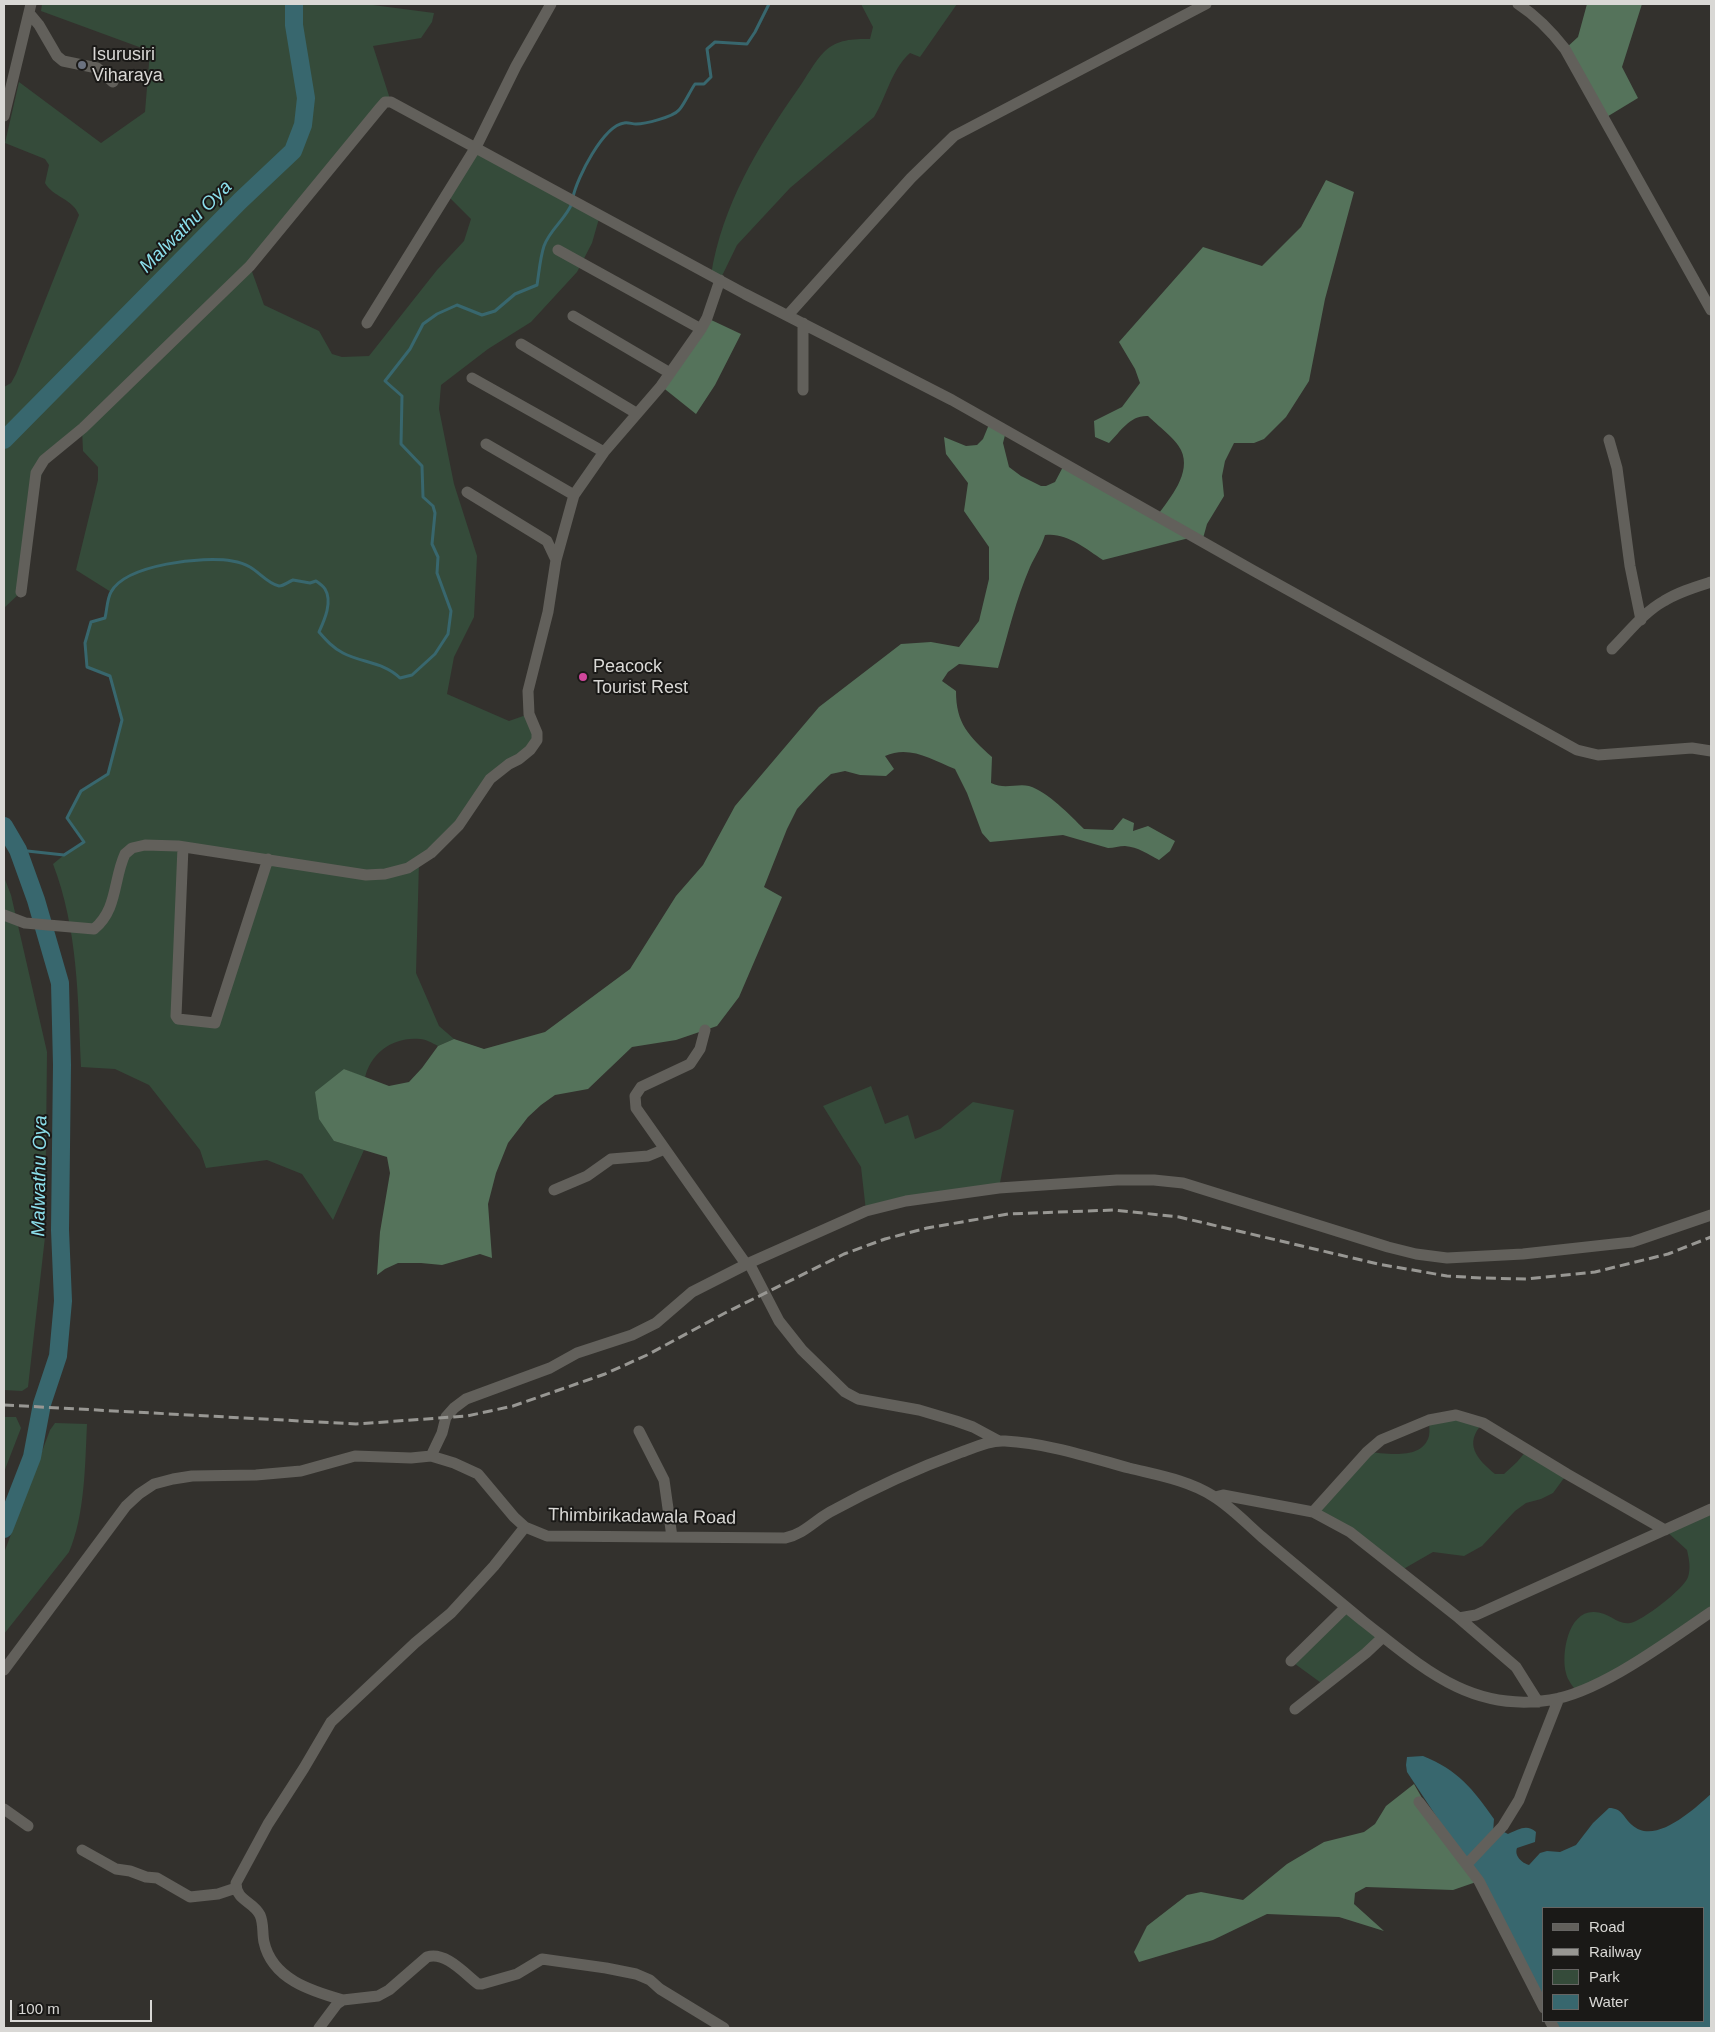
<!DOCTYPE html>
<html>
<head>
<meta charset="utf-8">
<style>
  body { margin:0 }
  #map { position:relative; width:1715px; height:2032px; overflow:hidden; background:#33312d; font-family:Helvetica,sans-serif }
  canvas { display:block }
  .frame { position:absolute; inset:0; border:5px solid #d9d8d5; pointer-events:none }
  .legend { position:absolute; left:1542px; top:1907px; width:162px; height:115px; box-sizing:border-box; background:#1a1917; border:1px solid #666563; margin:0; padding:6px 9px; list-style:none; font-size:15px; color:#d9d8d5 }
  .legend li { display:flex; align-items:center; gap:10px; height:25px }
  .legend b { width:25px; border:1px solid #666563 }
  .scale { position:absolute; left:10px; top:2000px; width:142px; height:22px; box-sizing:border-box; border:2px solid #d9d8d5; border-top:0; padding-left:6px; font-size:15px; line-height:18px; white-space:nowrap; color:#d9d8d5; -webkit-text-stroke:4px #1a1917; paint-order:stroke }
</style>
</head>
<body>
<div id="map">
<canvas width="1715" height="2032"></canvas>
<div class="frame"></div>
<ul class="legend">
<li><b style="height:6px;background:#62605b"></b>Road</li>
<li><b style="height:6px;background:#989793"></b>Railway</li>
<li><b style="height:14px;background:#354b3a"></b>Park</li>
<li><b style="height:14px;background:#38676e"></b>Water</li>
</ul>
<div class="scale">100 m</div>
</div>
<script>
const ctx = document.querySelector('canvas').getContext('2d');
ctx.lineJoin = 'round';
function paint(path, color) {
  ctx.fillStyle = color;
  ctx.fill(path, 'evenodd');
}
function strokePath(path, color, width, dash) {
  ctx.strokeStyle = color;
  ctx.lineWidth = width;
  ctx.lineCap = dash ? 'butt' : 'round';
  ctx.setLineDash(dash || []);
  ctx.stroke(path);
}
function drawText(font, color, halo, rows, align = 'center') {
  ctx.font = font + ' Helvetica,sans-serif';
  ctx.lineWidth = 4;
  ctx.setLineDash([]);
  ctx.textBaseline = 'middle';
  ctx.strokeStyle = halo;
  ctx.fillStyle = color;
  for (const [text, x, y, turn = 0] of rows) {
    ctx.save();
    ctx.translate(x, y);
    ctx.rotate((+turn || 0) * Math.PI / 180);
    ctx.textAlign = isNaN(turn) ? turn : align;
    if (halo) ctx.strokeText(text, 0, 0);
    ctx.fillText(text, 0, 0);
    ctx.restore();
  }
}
paint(new Path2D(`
  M42 4H365L434 13 432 22 421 38 373 46 391 102 250 266 264 305 319 331 332 354 342 357 369 356 437 270 464 241 471 219 447 195 476 147 600 215 592 243 577 272 531 322 488 349 441 385 439 409 454 484 477 556 474 617 454 657 447 694 509 721 529 714 537 740 478 797 419 862 416 973 439 1026 454 1039 438 1046C432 1043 426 1039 420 1039 394 1036 370 1053 365 1078L344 1069 334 1141 364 1150 333 1220 302 1174 267 1160 206 1168 200 1150 149 1085 115 1069 81 1067C78 998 78 929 53 864L64 855 84 842 67 818 81 791 108 773 122 720 110 676 87 667 85 643 91 622 105 618 111 592 76 570 98 480V467L83 451 82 429 44 460 21 592 4 608V387L11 383 16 374 79 215C73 199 53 197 45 183L49 165 45 159 5 143 19 82 101 143 145 112 150 51 41 11ZM183 847 268 860 215 1023 176 1016Z
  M861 4H957L920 57 910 53C891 70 887 96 874 117L790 188 737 245 720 280 711 275C722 206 758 146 798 89 806 78 814 62 824 52 837 39 853 39 870 39L873 27Z
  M4 877 11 895 47 1052 45 1237 28 1387 22 1391 4 1390Z
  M871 1086 885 1124 908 1115 915 1139 940 1129 973 1102 1014 1110 999 1188 866 1211 861 1167 823 1106Z
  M4 1417H16L21 1428 4 1472Z
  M1440 1417 1483 1423C1463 1444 1477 1459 1495 1474H1504L1517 1462 1527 1450 1567 1474 1553 1493 1541 1499 1526 1503 1515 1511 1482 1546 1464 1556 1433 1552 1400 1571 1313 1512 1367 1452C1386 1453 1422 1461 1429 1436 1430 1431 1429 1425 1429 1420Z
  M55 1423 87 1424C85 1465 85 1515 69 1552L4 1634V1553L50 1430Z
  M1711 1509V1612L1577 1693C1574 1687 1567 1680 1566 1673 1561 1654 1568 1611 1594 1612 1609 1612 1617 1625 1630 1623 1641 1622 1685 1588 1688 1577 1691 1568 1689 1559 1687 1550L1665 1530Z
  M1346 1607 1383 1637 1324 1685 1291 1661Z`), '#354b3a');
paint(new Path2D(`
  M1587 4H1642L1622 67 1638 98 1605 118 1565 49 1578 37Z
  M1326 180 1354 192 1325 299 1309 381 1286 417 1264 439 1254 443H1234L1225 461 1222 476 1224 496 1207 524 1202 542 1193 537 1103 560C1085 548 1066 532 1045 535 1041 548 1035 556 1030 567 1016 599 1008 634 998 668L959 664 948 672 942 681 956 691C956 724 969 736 992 757L991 783C1005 790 1017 783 1029 786 1048 792 1070 815 1084 829L1113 830 1123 818 1134 823 1133 831 1148 826 1175 841 1170 851 1159 860C1148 854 1138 847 1125 846 1119 846 1114 848 1108 848L1063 835 990 842 982 833 967 793 955 769C931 759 909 745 885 756L894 769 886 776 860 775 845 771 831 774 818 786 797 809 787 829 764 887 782 897 739 997 717 1026 676 1040 632 1047 588 1089 555 1095 541 1105 528 1117 508 1143 496 1173 488 1204 492 1258 480 1254 442 1265 421 1263H398L385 1269 377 1275 380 1232 390 1173 387 1157 334 1141 319 1119 315 1092 344 1069 389 1086 409 1082 422 1068 438 1046 454 1039 484 1049 545 1032 630 969 676 896 703 865 735 806 819 707 901 644 931 642 959 647 979 621 989 579V547L964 511 968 483 946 454 944 437 966 446 977 445 983 439 990 422 1006 431 1003 443 1009 467 1021 476 1041 486H1046L1055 482 1065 463 1157 516C1170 498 1192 473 1181 450 1176 439 1157 425 1148 416 1130 415 1121 431 1109 443L1095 437 1094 421 1122 407 1140 383 1135 369 1119 342 1203 247 1262 266 1301 227Z
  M707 318 741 334 715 385 696 414 661 386Z
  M1414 1784 1437 1824 1479 1881 1453 1890 1366 1887 1355 1893 1354 1904 1384 1931 1339 1917 1267 1914 1213 1940 1139 1962 1134 1952 1147 1926 1187 1895 1201 1892 1243 1900 1287 1864 1324 1842 1364 1832 1375 1824 1386 1806Z`), '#55735b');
paint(new Path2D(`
  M1423 1756C1458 1770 1473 1789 1494 1819L1493 1833 1504 1832 1508 1834C1519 1829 1527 1824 1536 1832L1535 1842 1517 1848C1514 1856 1522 1863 1529 1865L1540 1853 1547 1851 1560 1852 1576 1845 1593 1823 1609 1808C1622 1808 1623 1817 1632 1825 1655 1846 1694 1809 1711 1794V2028H1556L1552 2021H1704V1908H1544V2003L1440 1822 1407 1772 1406 1765 1407 1757Z`), '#38676e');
strokePath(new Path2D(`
  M573 197C577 178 603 126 624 123 628 122 632 124 636 124 645 124 673 117 679 110 684 105 690 91 695 84H704L711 77 707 49 715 42 747 44 755 32 769 4
  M18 850 64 855 84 842 67 818 81 791 108 774 122 720 110 676 87 667 85 643 91 622 105 618C107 610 107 599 111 592 126 564 204 556 232 561 238 562 245 564 250 567 259 572 268 584 279 586 284 586 288 582 293 580L310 583 316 581C319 583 323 586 325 589 333 602 324 621 319 632 326 640 333 648 343 653 362 663 384 662 400 678L412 675 435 654 448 634 451 611 437 573 438 557 432 544 435 513 433 506 423 497 422 466 401 444 402 396 385 381 410 349 423 324 437 314 457 305 482 315 495 311 515 294 537 285C539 273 540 258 544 246 550 229 566 219 572 203`), '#38676e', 3);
strokePath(new Path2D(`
  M4 440 240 201 293 151 303 125 306 98 294 25V4
  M4 826 18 850 36 900 60 983 62 1065 60 1230 63 1301 58 1356 42 1404 32 1457 4 1529`), '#38676e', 18);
strokePath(new Path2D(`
  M1518 4C1538 17 1551 31 1565 49L1711 310
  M29 13 39 25 57 56 63 61 97 68 113 82
  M4 116 31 4
  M558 250 701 329
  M788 315 911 178 954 136 1206 4
  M573 316 670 373
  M367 323 476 147 516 66 551 4
  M521 344 636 413
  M472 378 604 452
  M803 390V323
  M1609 440 1617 468 1630 566 1641 620
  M486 444 574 495
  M467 492 547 541 556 560
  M21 592 36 473 44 460 83 428 250 266 379 109 385 102H391L745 294 952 400 1254 571 1577 750 1598 755 1692 748 1711 751
  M1612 649C1628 633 1644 612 1664 601 1678 592 1695 587 1711 582
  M183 847 176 1016 178 1019 215 1023 268 859
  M4 915 25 923 94 929C118 909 113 880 125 854L132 848 145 845 178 846 366 875 385 874 408 868 431 853 459 825 490 779 509 764 519 759 530 750 537 740V733L529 714 528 691 548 612 556 560 574 495 604 452 661 386 701 329 707 318 720 280
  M705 1030 700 1049 690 1064 641 1087 635 1096 636 1108 746 1264
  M554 1190 587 1176 611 1159 648 1156 665 1149
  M749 1263 779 1321 802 1350 845 1392 858 1399 919 1410 956 1421 973 1427 999 1441
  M639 1431 664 1480 672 1537
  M431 1456 442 1433 446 1417 454 1408 466 1399 550 1368 577 1353 632 1335 656 1323 692 1292 749 1263 866 1211 906 1201 999 1188 1117 1180H1154L1183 1183 1388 1247 1416 1254 1447 1258 1523 1254 1632 1242 1711 1215
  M1215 1497 1223 1495 1313 1512 1350 1532 1459 1618 1516 1667 1538 1702
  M1313 1512 1367 1452 1381 1440 1429 1420 1456 1415 1483 1423 1567 1474 1665 1530
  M1459 1618 1476 1615 1711 1509
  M1291 1661 1346 1607
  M4 1670 126 1506 139 1494 154 1484 173 1479 192 1476 256 1475 301 1471 355 1456 411 1458 431 1456 454 1463 478 1474 514 1517 525 1527 547 1536 785 1538C804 1534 814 1521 830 1512 872 1489 915 1469 959 1453 974 1448 989 1440 1005 1441 1046 1443 1089 1457 1129 1468 1157 1475 1188 1480 1213 1496 1231 1507 1246 1523 1262 1537 1295 1565 1329 1593 1363 1621 1422 1667 1470 1713 1550 1700 1601 1692 1668 1641 1711 1612
  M1295 1709 1366 1653 1383 1637
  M1419 1802 1479 1881 1544 2008
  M4 1809 28 1826
  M82 1850 116 1869 130 1871 146 1877 157 1878 190 1897 218 1894 236 1888
  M1467 1864 1503 1826 1519 1800 1559 1698
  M343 2000C311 1991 272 1979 264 1942 262 1933 264 1924 260 1915 253 1901 236 1901 236 1883L268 1824 304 1768 331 1722 415 1643 451 1613 494 1566 525 1527
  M1550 2021 1554 2028
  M319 2028 337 2004 343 2000 378 1996 389 1990 427 1957C445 1951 464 1973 478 1984H482L517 1974 542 1959 606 1968 636 1974 650 1980 660 1989 724 2028`), '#62605b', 11);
strokePath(new Path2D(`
  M4 1405 356 1424 467 1416 513 1406 605 1374 647 1355 725 1313 844 1254 885 1239 927 1228 1008 1214 1114 1210 1179 1217 1378 1264 1447 1276 1481 1278 1526 1279 1595 1272 1668 1254 1711 1237`), '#989793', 3, [10, 5]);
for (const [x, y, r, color] of [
  [82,65,5,"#6b7280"],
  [583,677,5,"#d1479c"]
]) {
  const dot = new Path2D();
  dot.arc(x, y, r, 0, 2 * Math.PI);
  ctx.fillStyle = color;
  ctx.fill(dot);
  strokePath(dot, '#1a1917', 2);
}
drawText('18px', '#d9d8d5', '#1a1917', [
  ["Isurusiri",92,55],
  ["Viharaya",92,76],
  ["Peacock",593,667],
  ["Tourist Rest",593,688]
], 'left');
drawText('18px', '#d9d8d5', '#1a1917', [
  ["Thimbirikadawala Road",642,1517,1]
]);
drawText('italic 19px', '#8bdeea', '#1a1917', [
  ["Malwathu Oya",186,227,-45],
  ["Malwathu Oya",40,1176,-89]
]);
</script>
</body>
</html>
